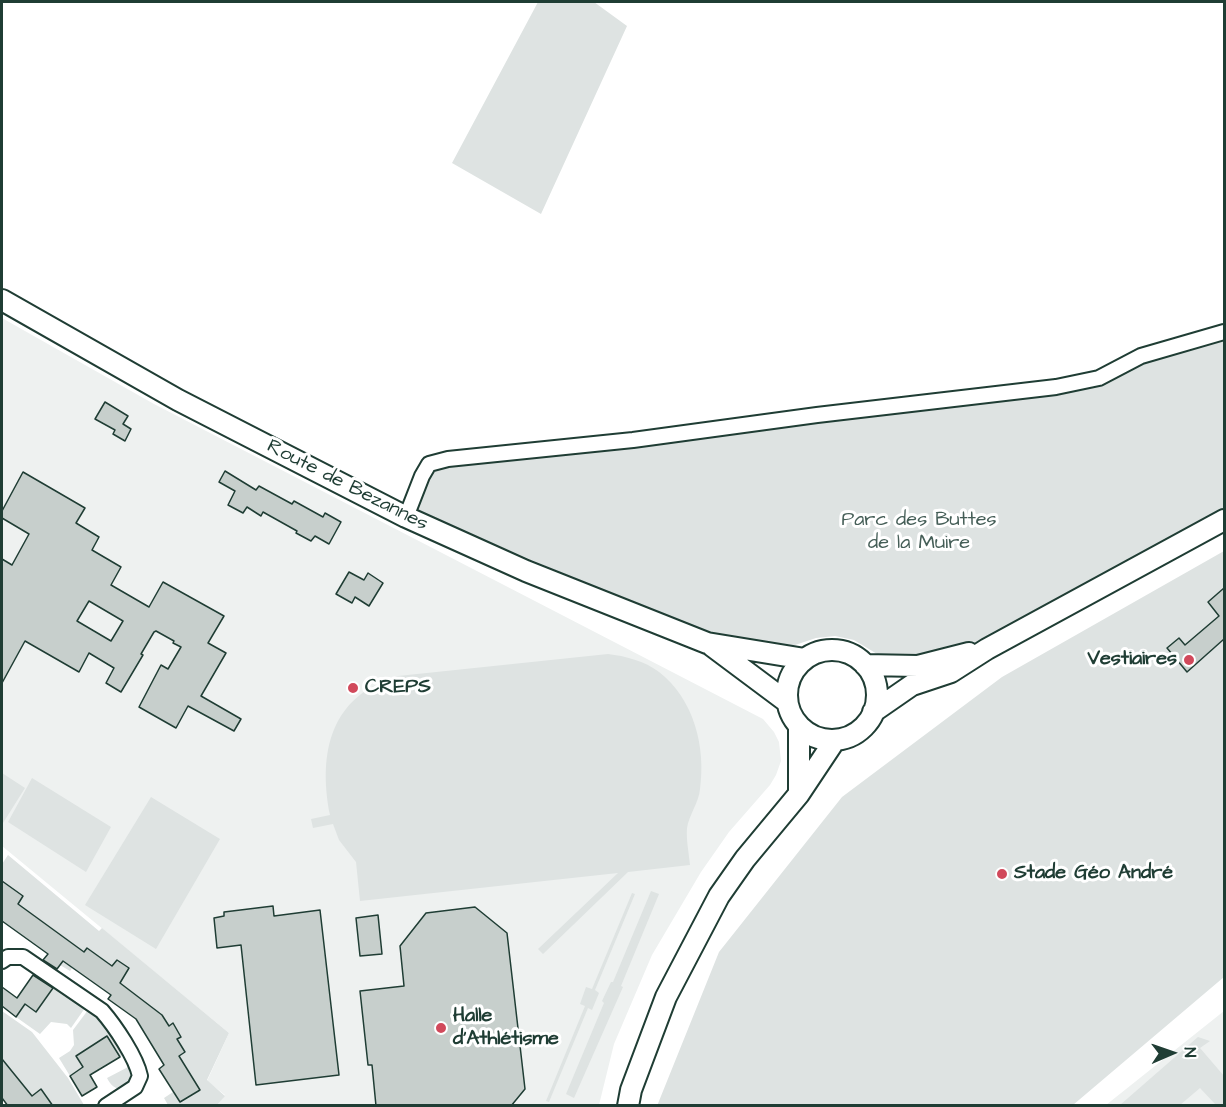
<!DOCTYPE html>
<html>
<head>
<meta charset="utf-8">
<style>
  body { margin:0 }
  #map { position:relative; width:1226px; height:1107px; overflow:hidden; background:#fff; font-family:"Architects Daughter",sans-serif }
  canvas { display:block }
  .frame { position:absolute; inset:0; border:3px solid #1f3d34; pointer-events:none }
  .north { position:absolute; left:1142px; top:1023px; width:60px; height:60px; -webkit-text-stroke:4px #fff; paint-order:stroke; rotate:88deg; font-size:16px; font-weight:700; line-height:24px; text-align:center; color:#1f3d34 }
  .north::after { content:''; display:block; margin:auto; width:21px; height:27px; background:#1f3d34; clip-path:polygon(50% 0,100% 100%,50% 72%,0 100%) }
</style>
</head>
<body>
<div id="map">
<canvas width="1226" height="1107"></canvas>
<div class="frame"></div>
<div class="north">N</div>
</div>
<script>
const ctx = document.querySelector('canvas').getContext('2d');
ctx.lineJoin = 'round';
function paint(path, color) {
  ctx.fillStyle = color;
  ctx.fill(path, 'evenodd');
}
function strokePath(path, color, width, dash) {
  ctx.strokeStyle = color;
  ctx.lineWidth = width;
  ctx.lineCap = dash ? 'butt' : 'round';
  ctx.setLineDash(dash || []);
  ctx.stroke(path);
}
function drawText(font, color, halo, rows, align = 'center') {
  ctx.font = font + ' "Architects Daughter",sans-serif';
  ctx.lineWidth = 6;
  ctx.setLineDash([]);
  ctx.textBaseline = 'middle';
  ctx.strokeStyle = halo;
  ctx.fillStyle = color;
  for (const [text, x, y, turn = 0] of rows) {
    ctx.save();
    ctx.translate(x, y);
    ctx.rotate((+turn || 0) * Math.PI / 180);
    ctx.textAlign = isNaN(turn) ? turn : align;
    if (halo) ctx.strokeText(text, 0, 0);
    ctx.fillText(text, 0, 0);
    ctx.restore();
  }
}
paint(new Path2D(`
  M2 318 154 404 763 719 774 732 779 742 781 761 776 775 770 785 729 832 701 872 652 955 614 1044 599 1105H217L225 1095 207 1081 229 1033 2 846Z
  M1224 1011V1105H1106Z`), '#eef1f0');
paint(new Path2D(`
  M538 2H594L627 26 541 214 452 163Z
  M1224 334V512L972 645 947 653 887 660 854 640 835 636 816 638 783 649 743 643 668 618 419 512 418 504 423 477 439 466 1025 394Z
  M1224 551V977L1073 1105 657 1106 719 952 842 797 1002 677Z
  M608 654C625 656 645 661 659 672 694 699 706 747 700 789 699 802 689 815 687 828 686 839 689 854 690 865L628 872 543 954 538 949 618 873 360 901 356 862 339 840 333 824 313 828 311 819 330 815C318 753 330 696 398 676Z
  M2 773 25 788 3 823 2 822Z
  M32 778 111 827 86 872 8 822Z
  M151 797 220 839 156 949 85 905Z
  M8 855 99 931 102 928 229 1033 207 1080 225 1096 217 1105H168L164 1098 173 1092 180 1102 200 1090 179 1056 185 1052 177 1039 181 1036 173 1024 169 1026 160 1012 140 1024 120 984 129 968 117 960 112 966 87 948 70 971 60 965 74 945 18 904 23 896 3 883 2 885V864Z
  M651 891 659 894 621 986 623 987 574 1098 566 1094 604 1003 602 1001 611 982H613Z
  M632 893 635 894 595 990 599 993 592 1010 588 1008 549 1102 546 1101 585 1006 580 1004 586 987 592 989Z
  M55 986 85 1008 71 1028 67 1024 51 1022 40 1034 16 1017 25 1004 36 1012Z
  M88 1010 103 1023 123 1055 120 1057 107 1036 76 1056 83 1067 70 1076 59 1058 70 1051 74 1045 73 1030Z
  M2 1011 32 1032 68 1078 84 1105H53L41 1090 32 1096 2 1059Z
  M1198 1037 1210 1041 1200 1048 1224 1076V1105H1216L1200 1088 1180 1105H1120Z
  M130 1066 133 1072 131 1082 124 1089C115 1089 111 1086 107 1078Z`), '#dee3e2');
const building = new Path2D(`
  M105 402 128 416 123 424 131 429 125 441 113 434 115 430 95 419Z
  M225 471 256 490 259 486 292 504 294 501 323 517 325 513 341 522 329 544 315 536 311 541 296 533 297 531 263 512 261 516 247 507 243 513 228 505 235 491 219 482Z
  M23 472 85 508 76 523 99 537 92 550 121 567 111 585 149 607 163 582 224 616 208 643 226 653 201 696 241 719 234 731 188 706 176 728 139 707 161 665 168 669 181 647 173 643 174 641 156 631 154 632 141 654 143 655 121 692 106 683 114 668 89 653 79 672 25 641 2 683V559L12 565 29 534 2 518V511ZM89 601 123 621 111 641 77 621Z
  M349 572 364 580 368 573 383 583 369 606 355 597 352 603 336 594Z
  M1224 588V639L1187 672 1167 648 1179 638 1185 645 1219 616 1208 602Z
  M2 881 23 896 18 904 84 952 87 948 112 966 117 960 129 968 120 983 162 1015 169 1026 173 1023 181 1037 177 1039 185 1052 179 1056 200 1090 180 1102 159 1069 164 1065 136 1019 108 999 111 995 63 961 57 969 43 960 48 954 2 921Z
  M273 906 274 916 320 910 339 1075 256 1085 241 945 217 948 214 918 224 916V912Z
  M475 907 507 933 525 1089 511 1106H376L372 1065H368L360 991 404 986 400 946 426 913Z
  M378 915 382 954 360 956 356 918Z
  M33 975 53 988 36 1012 25 1004 16 1017 2 1006V987L17 998Z
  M107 1036 120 1057 90 1075 97 1087 82 1096 70 1076 83 1067 76 1056Z
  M2 1059 32 1096 41 1089 53 1106H8L2 1098Z`);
paint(building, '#c7cfcc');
strokePath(building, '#1f3d34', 1.5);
const street = new Path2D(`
  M406 517 422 476 429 464 448 459 633 440 817 415 1056 387 1099 378 1141 356 1224 332
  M2 961 8 957H23L102 1011C115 1026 136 1057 140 1076L135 1087 106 1106`);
const secondary = new Path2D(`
  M2 300 178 400 406 517 526 571 707 643 805 659
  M712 646 787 702
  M787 695a45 45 0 1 1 90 0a45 45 0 1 1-90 0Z
  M865 665 918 666 969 653
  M873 712 912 685 951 672 987 649 1224 520
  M799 726V794
  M628 1106 631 1090 666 997 719 896 745 859 799 794 835 740`);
strokePath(street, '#1f3d34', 18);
strokePath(secondary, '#1f3d34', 24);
strokePath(street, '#fff', 14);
strokePath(secondary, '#fff', 20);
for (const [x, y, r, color] of [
  [1189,660,6,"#d1495b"],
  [353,688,6,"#d1495b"],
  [1002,874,6,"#d1495b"],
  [441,1028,6,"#d1495b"]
]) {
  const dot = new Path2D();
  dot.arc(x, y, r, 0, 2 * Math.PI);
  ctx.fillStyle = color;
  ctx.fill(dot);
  strokePath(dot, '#fff', 2);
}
drawText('20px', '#1f3d34', '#fff', [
  ["Route de Bezannes",347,486,27]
]);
drawText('20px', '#455e57', '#fff', [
  ["Parc des Buttes",919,521],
  ["de la Muire",919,544]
]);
drawText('bold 20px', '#1f3d34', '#fff', [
  ["Vestiaires",1177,660,"right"],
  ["CREPS",365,688],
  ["Stade Géo André",1014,874],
  ["Halle",453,1017],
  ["d'Athlétisme",453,1040]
], 'left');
</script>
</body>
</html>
